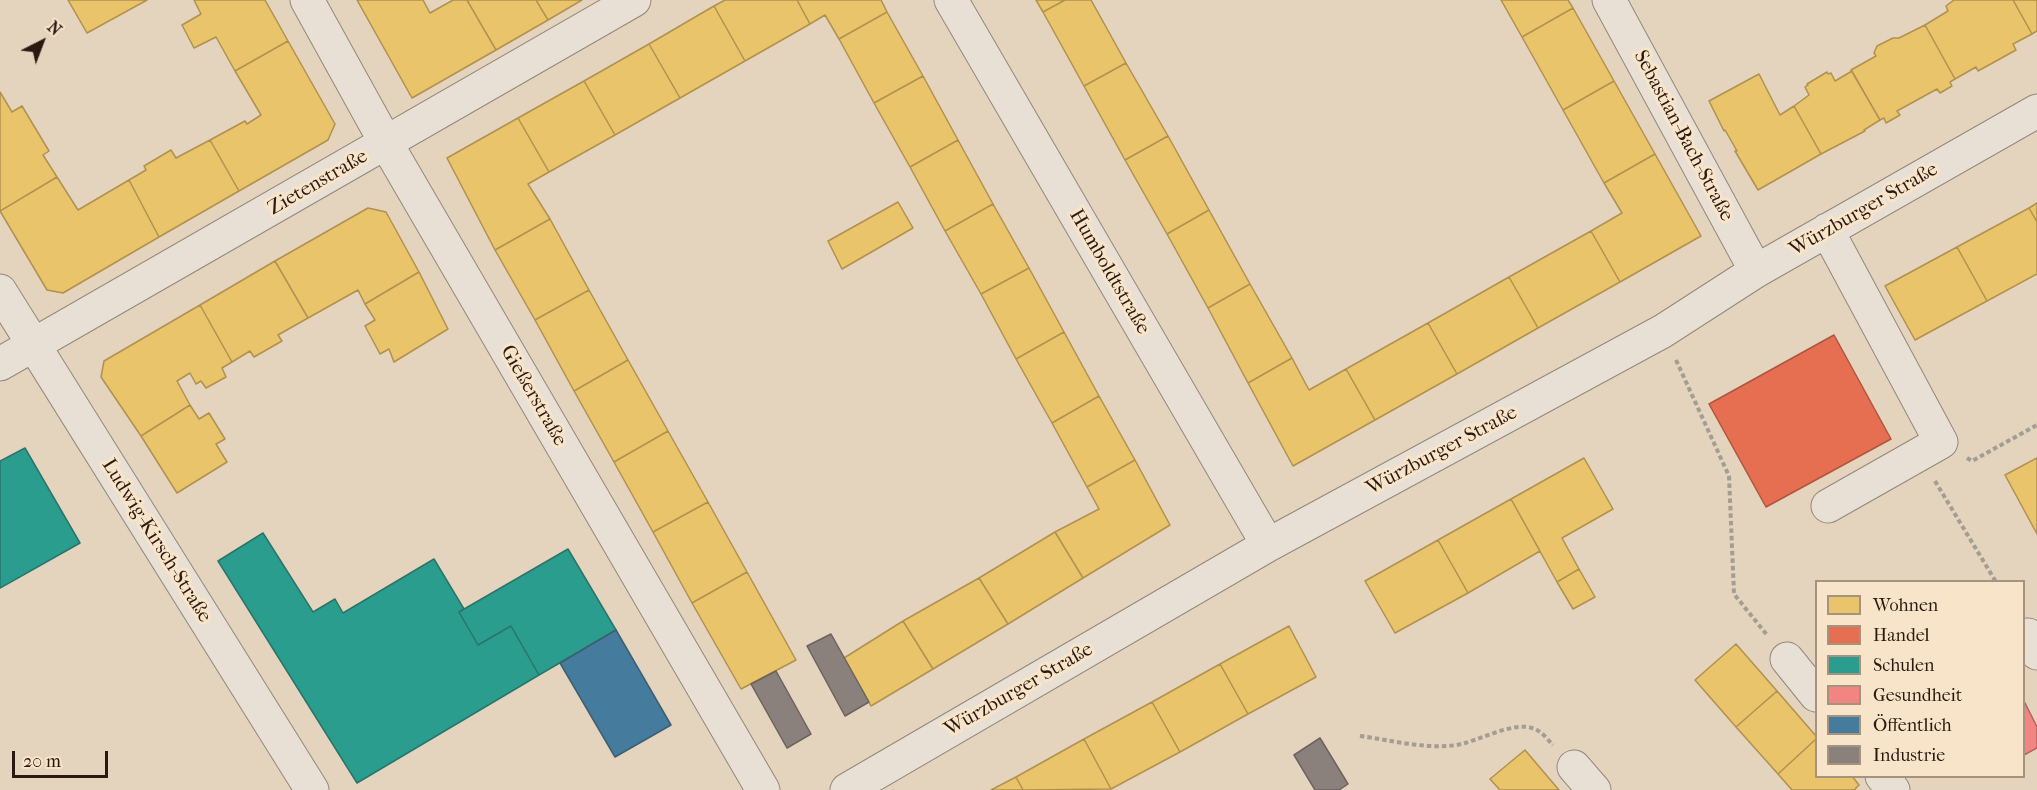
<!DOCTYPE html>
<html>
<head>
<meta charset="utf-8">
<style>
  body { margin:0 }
  #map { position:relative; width:2037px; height:790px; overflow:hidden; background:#e4d3bd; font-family:"IM FELL French Canon",serif }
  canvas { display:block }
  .legend { position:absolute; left:1815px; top:580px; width:210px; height:198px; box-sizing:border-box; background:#f8e4c9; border:2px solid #a6937f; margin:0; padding:8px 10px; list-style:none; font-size:18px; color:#2a1911 }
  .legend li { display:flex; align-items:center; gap:12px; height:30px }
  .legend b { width:30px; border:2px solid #a6937f }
  .north { position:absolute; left:12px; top:12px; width:60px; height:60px; -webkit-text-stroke:4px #f8e4c9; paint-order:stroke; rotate:42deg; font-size:16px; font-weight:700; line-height:24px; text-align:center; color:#2a1911 }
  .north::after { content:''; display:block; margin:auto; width:21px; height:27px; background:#2a1911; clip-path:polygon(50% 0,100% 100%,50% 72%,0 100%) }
  .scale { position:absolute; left:12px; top:751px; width:96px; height:27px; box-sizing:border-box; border:3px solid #2a1911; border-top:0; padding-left:8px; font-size:18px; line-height:21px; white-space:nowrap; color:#2a1911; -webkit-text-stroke:4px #f8e4c9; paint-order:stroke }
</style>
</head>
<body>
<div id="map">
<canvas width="2037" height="790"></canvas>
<ul class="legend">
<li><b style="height:16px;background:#e9c46a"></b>Wohnen</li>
<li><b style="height:16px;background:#e76f51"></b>Handel</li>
<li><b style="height:16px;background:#2a9d8f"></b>Schulen</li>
<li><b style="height:16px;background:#f28482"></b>Gesundheit</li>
<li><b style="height:16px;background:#457b9d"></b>Öffentlich</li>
<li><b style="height:16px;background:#8a817c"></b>Industrie</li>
</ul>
<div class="north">N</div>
<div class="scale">20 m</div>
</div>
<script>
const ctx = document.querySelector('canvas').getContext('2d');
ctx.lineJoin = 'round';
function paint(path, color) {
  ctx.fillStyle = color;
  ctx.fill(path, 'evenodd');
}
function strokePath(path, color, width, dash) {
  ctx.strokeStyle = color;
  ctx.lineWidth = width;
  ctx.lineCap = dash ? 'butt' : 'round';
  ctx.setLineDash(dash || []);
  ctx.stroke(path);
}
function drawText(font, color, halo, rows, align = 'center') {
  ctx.font = font + ' "IM FELL French Canon",serif';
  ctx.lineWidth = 6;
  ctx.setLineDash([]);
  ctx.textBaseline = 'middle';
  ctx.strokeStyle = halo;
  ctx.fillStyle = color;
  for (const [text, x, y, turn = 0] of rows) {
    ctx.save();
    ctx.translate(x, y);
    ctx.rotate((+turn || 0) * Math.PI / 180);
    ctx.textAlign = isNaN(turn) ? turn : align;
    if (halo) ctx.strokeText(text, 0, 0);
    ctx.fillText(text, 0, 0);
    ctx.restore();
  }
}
const homes = new Path2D(`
  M68 0H147L87 33Z
  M194 0H265L288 41 235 71 216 37 194 48 182 25 201 14Z
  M357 0H423L430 13 453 0H467L496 50 412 98Z
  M467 0H536L548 20 496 50Z
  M536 0H582L548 20Z
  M725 0H797L810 24 745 61 714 6Z
  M797 0H881L887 12 839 39 825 15 810 24Z
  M1036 0H1065L1043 12Z
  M1065 0H1091L1126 63 1084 86 1043 12Z
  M1501 0H1568L1573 8 1522 37Z
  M1954 0H2013L2032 34 2013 44 2016 50 1978 71 1976 67 1955 79 1925 25 1948 11 1946 6Z
  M2013 0H2037V31L2032 34Z
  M714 6 745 61 680 98 649 44Z
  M1573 8 1614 81 1563 110 1522 37Z
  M887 12 923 76 874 103 839 39Z
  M1925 25 1955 79 1950 82 1952 86 1940 93 1937 89 1897 111 1900 115 1886 123 1884 118 1880 120 1851 70 1876 56 1874 53 1877 46 1893 38H1899Z
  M288 41 335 124 328 140 239 191 210 140 245 121 247 124 261 115 235 71Z
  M649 44 680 98 615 135 584 81Z
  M1126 63 1168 136 1125 160 1084 86Z
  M1852 71 1880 120 1864 130 1865 131 1821 154 1794 106 1809 95 1805 87 1808 85 1807 84 1827 72 1828 74 1831 73 1835 81Z
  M1759 74 1780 115 1794 106 1821 154 1758 190 1735 151H1737L1725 130 1724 131 1709 101Z
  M923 76 958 140 910 167 874 103Z
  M584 81 615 135 549 172 518 118Z
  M1614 81 1655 154 1604 183 1563 110Z
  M0 92 12 112 22 106 49 151 43 155 57 177 0 211Z
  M518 118 549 172 528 184 550 219 495 250 447 158Z
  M1168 136 1209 210 1167 234 1125 160Z
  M210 140 239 191 159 237 129 180 146 170 144 166 171 150 176 158Z
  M958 140 993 204 945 231 910 167Z
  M1655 154 1701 236 1620 282 1591 231 1622 213 1604 183Z
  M57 177 78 210 129 180 159 237 63 293 47 290 0 211Z
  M898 202 913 228 842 269 828 241Z
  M2037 203V222L2029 208Z
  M993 204 1029 268 981 294 945 231Z
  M368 208 386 212 419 272 365 304 358 290 308 318 275 261Z
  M2029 208 2037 222V274L1987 301 1957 247Z
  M1209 210 1250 284 1208 308 1167 234Z
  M550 219 589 290 535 320 495 250Z
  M1591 231 1620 282 1538 328 1509 277Z
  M1957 247 1987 301 1915 340 1885 286Z
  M275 261 308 318 278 335 282 341 254 357 250 351 232 362 200 305Z
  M1029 268 1064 332 1016 359 981 294Z
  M419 272 448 329 394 362 389 349 380 354 365 326 375 320 365 304Z
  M1509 277 1538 328 1457 374 1428 323Z
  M1250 284 1292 358 1248 383 1208 308Z
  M589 290 628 360 574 391 535 320Z
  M200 305 232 362 222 368 226 377 206 388 201 381 196 384 190 373 177 381 190 405 141 436 101 377 104 361Z
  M1428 323 1457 374 1375 420 1346 369Z
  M1064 332 1099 396 1052 423 1016 359Z
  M1292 358 1309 390 1346 369 1375 420 1293 466 1248 383Z
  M628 360 668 431 614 462 574 391Z
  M1099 396 1135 460 1087 487 1052 423Z
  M190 405 199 419 209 413 225 439 216 444 227 462 177 493 141 436Z
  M668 431 708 502 653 532 614 462Z
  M1584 458 1613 509 1562 538 1579 569 1557 582 1511 499Z
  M2037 458V534L2005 475Z
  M1135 460 1170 525 1083 578 1055 532 1099 509 1087 487Z
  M1511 499 1540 551 1468 593 1438 540Z
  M708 502 747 572 692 603 653 532Z
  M1055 532 1083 578 1008 624 979 578Z
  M1438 540 1468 593 1395 633 1365 581Z
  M1579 569 1595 597 1573 609 1557 582Z
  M747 572 796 660 741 689 692 603Z
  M979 578 1008 624 933 669 903 621Z
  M903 621 933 669 871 706 844 658Z
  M1289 626 1316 677 1248 714 1220 664Z
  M1736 644 1777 691 1736 727 1695 680Z
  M1220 664 1248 714 1180 752 1152 702Z
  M1777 691 1816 736V739L1778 774 1736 727Z
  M1152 702 1180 752 1111 789 1084 739Z
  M1084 739 1111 789 1023 790 1016 777Z
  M1816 739V776H1852L1859 785 1854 790H1792L1778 774Z
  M1525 750 1559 790H1500L1490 779Z
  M1016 777 1023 790H991Z`);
paint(homes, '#e9c46a');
strokePath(homes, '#b0914f', 1.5);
const shops = new Path2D(`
  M1834 335 1891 439 1766 507 1709 404Z`);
paint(shops, '#e76f51');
strokePath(shops, '#ae553e', 1.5);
const schools = new Path2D(`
  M25 448 80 543 0 588V461Z
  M263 533 313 612 335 599 343 613 434 559 464 609 459 612 478 645 511 626 539 675 357 783 218 561Z
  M568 549 616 630 539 675 511 626 478 645 459 612Z`);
paint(schools, '#2a9d8f');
strokePath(schools, '#2a7569', 1.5);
const health = new Path2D(`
  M2024 701 2037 727V748L2024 755Z`);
paint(health, '#f28482');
strokePath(health, '#b66460', 1.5);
const public = new Path2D(`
  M616 630 671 725 615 757 560 663Z`);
paint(public, '#457b9d');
strokePath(public, '#3d5e73', 1.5);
const industry = new Path2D(`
  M831 634 869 702 845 716 807 646Z
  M776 671 811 734 787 748 751 684Z
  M1320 738 1348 784 1339 790H1315L1294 755Z`);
paint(industry, '#8a817c');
strokePath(industry, '#6d625c', 1.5);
const minor = new Path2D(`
  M307 0 386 143 763 790
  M951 0 1268 545
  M1609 0 1756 271
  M1827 230 1941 442 1828 506
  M0 291 312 790
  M0 364 634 0
  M2028 635 2037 653
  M1787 659 1816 695
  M1574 767 1594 790
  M1882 776 1893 790
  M847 790 1268 545 1663 331 1756 271 2037 111`);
strokePath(minor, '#93887a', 35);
strokePath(new Path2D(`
  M1676 360 1729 476 1734 594 1767 635
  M1967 458 1972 461 2037 425
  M1935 481 1996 582
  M1360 736C1391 740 1435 752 1465 743 1483 738 1515 722 1532 728 1541 730 1547 739 1553 745`), '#a49d93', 4, [4.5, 3]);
strokePath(minor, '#e8e0d4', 33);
drawText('20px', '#2a1911', '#f8e4c9', [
  ["Sebastian-Bach-Straße",1683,136,62],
  ["Zietenstraße",318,183,-30],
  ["Würzburger Straße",1864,210,-30],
  ["Humboldtstraße",1109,272,60],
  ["Gießerstraße",533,396,60],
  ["Würzburger Straße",1442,451,-28],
  ["Ludwig-Kirsch-Straße",156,541,58],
  ["Würzburger Straße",1019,690,-30]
]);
</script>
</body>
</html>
